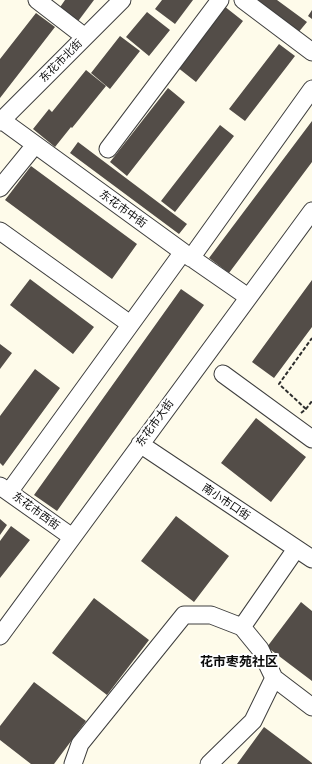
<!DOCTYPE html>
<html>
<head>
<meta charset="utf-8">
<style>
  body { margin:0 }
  canvas { display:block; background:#fefbea }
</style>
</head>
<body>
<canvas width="312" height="764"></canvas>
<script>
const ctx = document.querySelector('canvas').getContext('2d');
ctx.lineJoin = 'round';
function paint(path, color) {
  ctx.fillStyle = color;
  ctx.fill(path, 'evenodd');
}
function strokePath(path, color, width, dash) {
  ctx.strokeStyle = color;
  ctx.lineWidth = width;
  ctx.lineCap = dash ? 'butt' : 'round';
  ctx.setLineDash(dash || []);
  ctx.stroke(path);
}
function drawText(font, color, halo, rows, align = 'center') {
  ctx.font = font + ' "Crimson Pro","Noto Sans SC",serif';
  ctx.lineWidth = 4;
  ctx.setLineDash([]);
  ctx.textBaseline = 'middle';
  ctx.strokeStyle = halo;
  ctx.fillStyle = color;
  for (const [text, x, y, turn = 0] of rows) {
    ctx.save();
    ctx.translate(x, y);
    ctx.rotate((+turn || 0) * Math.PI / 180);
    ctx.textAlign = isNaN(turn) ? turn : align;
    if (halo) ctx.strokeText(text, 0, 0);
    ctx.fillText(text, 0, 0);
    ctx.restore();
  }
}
paint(new Path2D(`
  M65 0H94L76 24 58 10Z
  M162 0H193L175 24 155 9Z
  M250 0H277L307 22 297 34Z
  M224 6 243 21 196 82 177 67Z
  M312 10V19L308 16Z
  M147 12 170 30 149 56 126 37Z
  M36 13 55 27 0 98V59Z
  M120 36 140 51 110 89 91 73Z
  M279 44 295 56 245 121 229 109Z
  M86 70 106 86 72 128 71 127 55 147 33 129 49 109 52 112Z
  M168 88 185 102 127 176 110 162Z
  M312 121V162L229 273 209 258Z
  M220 125 234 136 175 212 161 201Z
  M78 142 187 224 179 234 70 153Z
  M31 166 137 244 112 279 5 200Z
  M30 279 94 327 73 354 10 305Z
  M312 280V327L274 378 252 362Z
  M181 289 204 305 57 511 34 495Z
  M0 344 12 353 0 369Z
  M35 369 60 388 3 466 0 463V416Z
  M256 418 306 457 271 502 221 463Z
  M176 516 229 556 194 602 141 561Z
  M0 519 7 525 0 535Z
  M11 526 30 540 0 578V541Z
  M94 598 149 640 107 695 52 653Z
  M301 602 312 611V681L267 647Z
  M34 682 86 721 54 764H31L0 740V726Z
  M264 727 312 763V764H237Z`), '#534d48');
const minor = new Path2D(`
  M37 0 85 37
  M243 0 312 52
  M0 119 183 252 248 297
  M0 122 122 0
  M108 149 220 0
  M0 188 35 145
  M0 231 130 324
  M191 258 312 89
  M223 374 312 439
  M140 444 312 559
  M0 486 72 537
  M9 492 183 252
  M242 627 296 549
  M0 636 312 211
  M274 678 312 707
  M73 764 80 744 184 615H211L242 627 260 649 274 678 253 721 209 764`);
strokePath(minor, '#3e3e3e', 19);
strokePath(new Path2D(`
  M306 409 279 384 312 338
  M301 413 306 409 312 401`), '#2d2d2d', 2, [4, 2]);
strokePath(minor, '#fff', 17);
drawText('11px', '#0b0b0b', '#fff', [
  ["东花市北街",61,61,-45],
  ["东花市中街",123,209,36],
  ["东花市大街",155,423,-54],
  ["南小市口街",226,502,34],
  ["东花市西街",36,511,36]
]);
drawText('bold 13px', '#0b0b0b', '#fff', [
  ["花市枣苑社区",239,662]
]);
</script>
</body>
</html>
